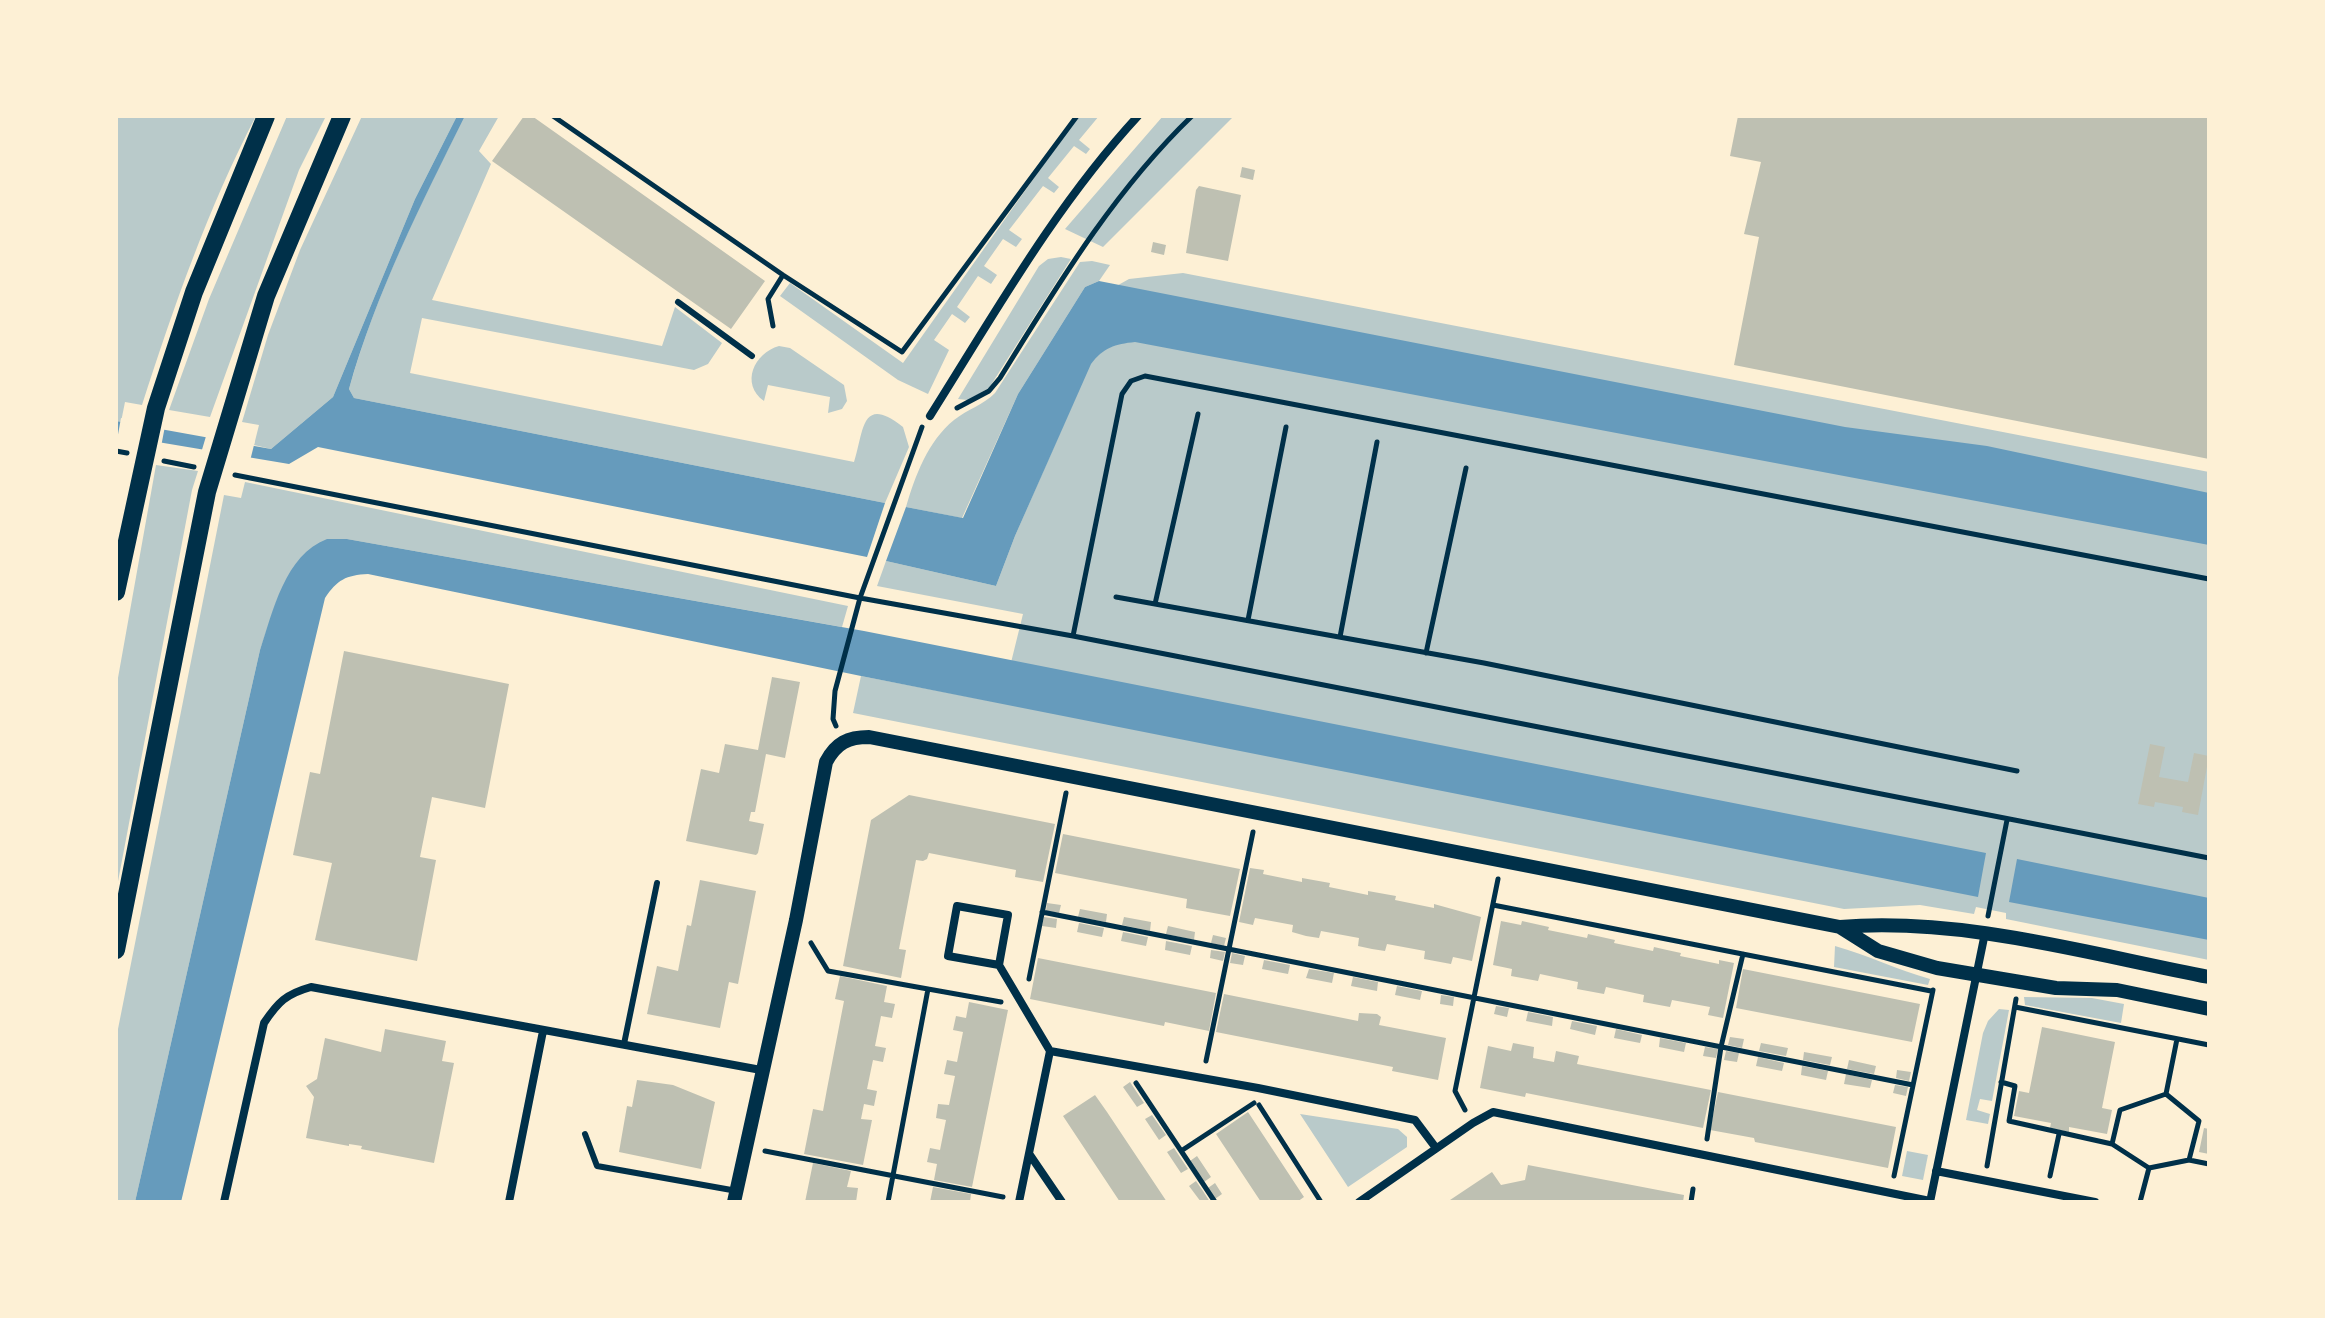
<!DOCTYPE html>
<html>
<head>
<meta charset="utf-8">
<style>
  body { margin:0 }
  #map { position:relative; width:2325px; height:1318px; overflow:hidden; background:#fdf0d5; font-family:"Times New Roman",serif }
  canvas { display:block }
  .frame { position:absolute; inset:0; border:118px solid #fdf0d5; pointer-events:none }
</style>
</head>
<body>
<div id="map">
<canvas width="2325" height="1318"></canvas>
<div class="frame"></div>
</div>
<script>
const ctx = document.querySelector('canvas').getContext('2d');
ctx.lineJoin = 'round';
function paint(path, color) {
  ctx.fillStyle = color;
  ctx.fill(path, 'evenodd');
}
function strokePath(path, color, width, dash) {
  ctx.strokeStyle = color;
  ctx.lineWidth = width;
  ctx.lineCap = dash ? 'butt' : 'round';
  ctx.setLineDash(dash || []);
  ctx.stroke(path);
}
paint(new Path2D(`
  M116 116H256C208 208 174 306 142 405L125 402 121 422 116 421Z
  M287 116H326L299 170 210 417 169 410 209 299Z
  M362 116H457L415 199 333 397 271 449 254 445 259 425 242 422 268 335 300 250Z
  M465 116H499L479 151 491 164 432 300 662 346 675 307 722 343 708 364 694 370 422 318 410 373 854 462C864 431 861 394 903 427L909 447 885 503 354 398 349 389C376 293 420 204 465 116Z
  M1078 116H1099L1079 140 1090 149 1086 154 1074 146 1048 178 1059 187 1054 193 1043 186 1009 230 1022 239 1016 247 1003 239 984 266 997 275 991 284 978 276 957 307 970 317 965 323 952 314 934 340 949 350 928 394 898 380 780 296 790 283 903 363Z
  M1163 116H1234L1103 247 1065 229Z
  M1061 257 1071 259 989 388 968 400 958 399 1039 266 1048 259Z
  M1092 261 1110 265 1099 281 1085 287 1018 394 962 518 906 507C915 476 928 441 954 420 968 409 983 405 995 393L1080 262Z
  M1183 273 2209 472V960L2006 919V913L1976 907 1974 914 1920 905 1844 909 853 713 861 676 1001 703 1023 614 877 586 886 561 996 586 1015 536 1077 394 1104 293 1129 279Z
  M779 346 790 348 844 385 847 401 842 409 828 413 830 397 768 385 764 401C740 384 754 353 779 346Z
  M156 465 198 471 192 490 116 892V689Z
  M245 482 848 606 842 627 347 539 288 578 277 600 260 650 135 1202H116V1039L224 495 241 498Z
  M1835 946C1868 955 1897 970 1930 979L1928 985 1834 967Z
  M2024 997 2092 998 2124 1004 2121 1023 2025 1005Z
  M1999 1009 2009 1010 1992 1101 1980 1099 1977 1110 1990 1114 1988 1124 1966 1120 1983 1033 1988 1021Z
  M1300 1114 1398 1129 1407 1137V1147L1348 1187Z
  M1907 1151 1928 1155 1923 1180 1902 1176Z`), '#b9caca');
paint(new Path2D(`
  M457 116H465C421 204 376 293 349 389L354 398 885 503 867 557 318 447 289 464 116 435V421L271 449 333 397 415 199Z
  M1099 281 1845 427 1987 446 2209 493V545L1135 342C1115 344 1103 348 1091 364L1015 536 996 586 886 561 906 507 963 518 1018 394 1085 287Z
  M327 539H347L864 631 1986 853 1978 897 861 676 368 574C346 575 337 580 325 598L181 1202H135L260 650C273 611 285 555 327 539Z
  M2017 859 2209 898V940L2009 902Z`), '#669bbc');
paint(new Path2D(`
  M121 418 165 426 161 447 117 440Z
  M207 433 255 441 250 461 201 453Z`), '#fdf0d5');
paint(new Path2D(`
  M524 116H532L765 281 731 329 492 161Z
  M1738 116H2209V459L1734 365 1759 237 1744 234 1761 162 1730 156Z
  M1242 167 1255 170 1253 180 1240 177Z
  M1199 186 1241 195 1228 261 1186 253 1196 190Z
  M1153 242 1166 245 1164 255 1151 252Z
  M344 651 509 684 485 808 432 797 420 857 436 860 417 961 315 940 332 863 293 855 310 772 320 774Z
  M772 677 800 682 785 758 766 754 755 812H751L749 821 764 824 758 853 756 855 686 841 701 769 719 773 725 744 758 750Z
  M2150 744 2165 747 2159 777 2188 782 2194 753 2209 756 2198 815 2182 812 2183 807 2155 802 2154 807 2138 804Z
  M909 795 1055 824 1043 882 1015 877 1016 870 929 853 927 859 923 861 916 860 899 949 906 950 901 978 843 966 871 820Z
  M1063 834 1240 869 1230 916 1186 908 1187 899 1055 873Z
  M1250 868 1264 870 1263 874 1302 882V878L1330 883 1329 887 1368 895V891L1396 896 1395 900 1434 908V904L1481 917 1472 961 1453 957 1451 964 1424 959 1425 951 1387 944 1385 951 1372 949 1358 946 1359 938 1321 931 1319 938 1306 936 1292 932 1293 925 1255 918 1253 925 1239 922Z
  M700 880 756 891 738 984 729 982 720 1028 647 1014 657 966 678 971 687 925 691 926Z
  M1047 903 1061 905 1059 913 1046 911Z
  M1080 909 1107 914 1106 922 1078 917Z
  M1044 917 1057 919 1056 928 1042 926Z
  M1124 917 1151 922 1150 931 1122 925Z
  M1501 921 1521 925 1522 921 1549 927 1548 930 1587 938 1588 934 1615 940 1614 943 1653 951 1654 947 1667 950 1681 953 1680 956 1719 964V960L1734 963 1723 1018 1708 1015 1710 1007 1672 1000 1670 1007 1643 1002 1644 995 1606 987 1604 994 1577 989 1578 982 1540 974 1538 981 1511 976 1512 969 1493 965Z
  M1079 923 1104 928 1102 937 1077 932Z
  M1168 926 1195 932 1194 940 1166 934Z
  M1123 932 1148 937 1146 946 1121 941Z
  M1213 935 1226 938 1224 946 1211 943Z
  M1166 941 1192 946 1190 955 1165 950Z
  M1211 950 1225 952 1223 961 1210 958Z
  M1232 953 1245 956 1243 965 1230 963Z
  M1038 958 1216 993 1209 1031 1165 1022 1164 1026 1030 999Z
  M1264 960 1290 965 1288 974 1262 969Z
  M1309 969 1334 973 1332 983 1306 978Z
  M1743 969 1920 1004 1912 1042 1736 1008Z
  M840 976 887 986 884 1002 895 1004 892 1018 881 1016 875 1046 886 1048 883 1062 873 1060 867 1089 877 1091 874 1106 864 1104 861 1119 872 1120 863 1165 804 1154 813 1109 823 1111 827 1089 844 1001 835 999Z
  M1353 977 1378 982 1377 991 1351 986Z
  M1397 986 1422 991 1420 1000 1395 995Z
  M1224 994 1358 1021 1359 1013 1377 1014 1381 1017 1379 1025 1446 1038 1438 1080 1392 1071 1393 1067 1216 1032Z
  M1441 995 1454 997 1453 1006 1440 1004Z
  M969 1002 1008 1010 972 1187 934 1180 937 1164 927 1162 930 1148 940 1150 946 1120 936 1118 938 1104 949 1105 955 1076 944 1074 947 1060 957 1062 963 1032 953 1030 956 1016 966 1018Z
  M1496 1006 1509 1008 1507 1017 1494 1014Z
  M1528 1012 1553 1017 1552 1026 1526 1021Z
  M1572 1021 1597 1026 1595 1035 1570 1029Z
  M2042 1027 2115 1042 2102 1108 2112 1110 2107 1134 2069 1127V1132L2050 1128 2051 1123 2014 1116 2019 1091 2029 1093Z
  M385 1029 446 1041 442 1061 454 1063 434 1163 361 1149 362 1146 349 1144V1146L306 1138 314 1097 306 1086 317 1079 325 1038 381 1052Z
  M1616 1029 1642 1035 1640 1043 1614 1038Z
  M1730 1037 1744 1039 1742 1048 1728 1045Z
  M1660 1038 1686 1043 1684 1052 1659 1047Z
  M1513 1043 1534 1047 1533 1058 1554 1062 1556 1051 1579 1056 1577 1064 1711 1090 1703 1128 1526 1093 1525 1097 1480 1088 1488 1046 1511 1051Z
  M1761 1043 1788 1048 1786 1056 1759 1051Z
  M1705 1047 1718 1049 1716 1058 1703 1056Z
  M1726 1051 1739 1053 1737 1062 1724 1060Z
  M1804 1052 1832 1057 1830 1065 1803 1060Z
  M1758 1057 1784 1063 1782 1071 1756 1066Z
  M1849 1060 1876 1066 1874 1074 1847 1069Z
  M1802 1066 1828 1071 1826 1080 1801 1075Z
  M1897 1070 1911 1072 1909 1081 1896 1078Z
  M1846 1074 1872 1080 1870 1088 1844 1084Z
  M637 1080 673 1085 715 1102 701 1169 619 1152 627 1106 632 1107Z
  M1130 1082 1144 1103 1137 1107 1123 1087Z
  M1895 1085 1908 1087 1906 1096 1893 1093Z
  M1718 1092 1896 1127 1888 1168 1755 1142 1754 1138 1710 1130Z
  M1095 1095 1107 1112 1167 1202H1120L1063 1116Z
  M1248 1112 1304 1197 1297 1202H1261L1216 1134Z
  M1152 1115 1166 1135 1159 1140 1145 1119Z
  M2204 1128 2209 1129V1154L2199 1152Z
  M1174 1148 1188 1169 1181 1173 1167 1152Z
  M1197 1156 1211 1177 1204 1182 1190 1161Z
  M813 1163 851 1171 847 1187 858 1188 856 1202H805Z
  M1528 1165 1684 1195 1683 1202H1447L1492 1172 1501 1185 1525 1180Z
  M1196 1181 1203 1191 1210 1202H1201L1189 1186Z
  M1215 1183 1222 1194 1215 1199 1208 1188Z
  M933 1187 971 1194 970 1202H930Z`), '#bec0b2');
strokePath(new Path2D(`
  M553 116 783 275 902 352 1077 116
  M773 326 768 299 783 275
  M957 408 989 391 1000 378C1057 286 1113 192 1192 116
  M116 451 127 453
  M164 461 194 467
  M235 475 860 598 1073 636 2209 858
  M1116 597 1484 663 2017 771
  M1155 604 1198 414
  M1248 620 1286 427
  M1073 636 1122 394 1131 381 1145 376 2209 579
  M1340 637 1377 442
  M1426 653 1466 468
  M836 726 833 719 835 691 860 598 922 427
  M1493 905 1931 991
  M1042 912 1913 1085
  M1988 916 2007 820
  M811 943 828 971 928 989
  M1029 979 1066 793
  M2015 1007 2209 1045
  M1206 1061 1253 832
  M2001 1082 2015 1086 2009 1121 2112 1144
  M1136 1083 1215 1202
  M1259 1105 1321 1202
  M1465 1110 1455 1091 1498 879
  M1707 1139 1721 1047 1743 954
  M765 1151 1003 1197
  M1181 1151 1254 1103
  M2189 1160 2209 1164
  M1987 1166 2016 999
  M2149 1168 2112 1144 2120 1110 2166 1094
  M1894 1176 1933 990
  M2050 1176 2059 1134
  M888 1202 928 989 1001 1002
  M1691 1202 1693 1189
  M2140 1202 2149 1168 2189 1160 2199 1121 2166 1094 2177 1039`), '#003049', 5);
strokePath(new Path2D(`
  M678 302 752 356
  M624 1044 657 883
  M585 1134 597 1166 737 1191`), '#003049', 6);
strokePath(new Path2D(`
  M930 416C995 313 1055 206 1138 116
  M999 965 948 956 957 906 1008 915 999 965 1050 1051
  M1050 1051 1258 1088 1415 1120 1436 1148
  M1030 1155 1062 1202
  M1936 1171 2095 1202
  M224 1202 264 1023C278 1002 286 994 311 987L761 1070
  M509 1202 543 1031
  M1019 1202 1050 1051
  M1359 1202 1473 1123 1493 1112 1930 1201
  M1930 1202 1985 933`), '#003049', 8);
strokePath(new Path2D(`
  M1840 927 1878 951 1937 968 2056 988 2117 990 2209 1009
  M734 1202 796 920 826 762C836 743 848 737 869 737L1840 927C1963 917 2089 954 2209 977`), '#003049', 14);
strokePath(new Path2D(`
  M116 592 156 408 194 292 266 116
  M116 950 207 492 266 296 342 116`), '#003049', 18);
</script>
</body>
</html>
